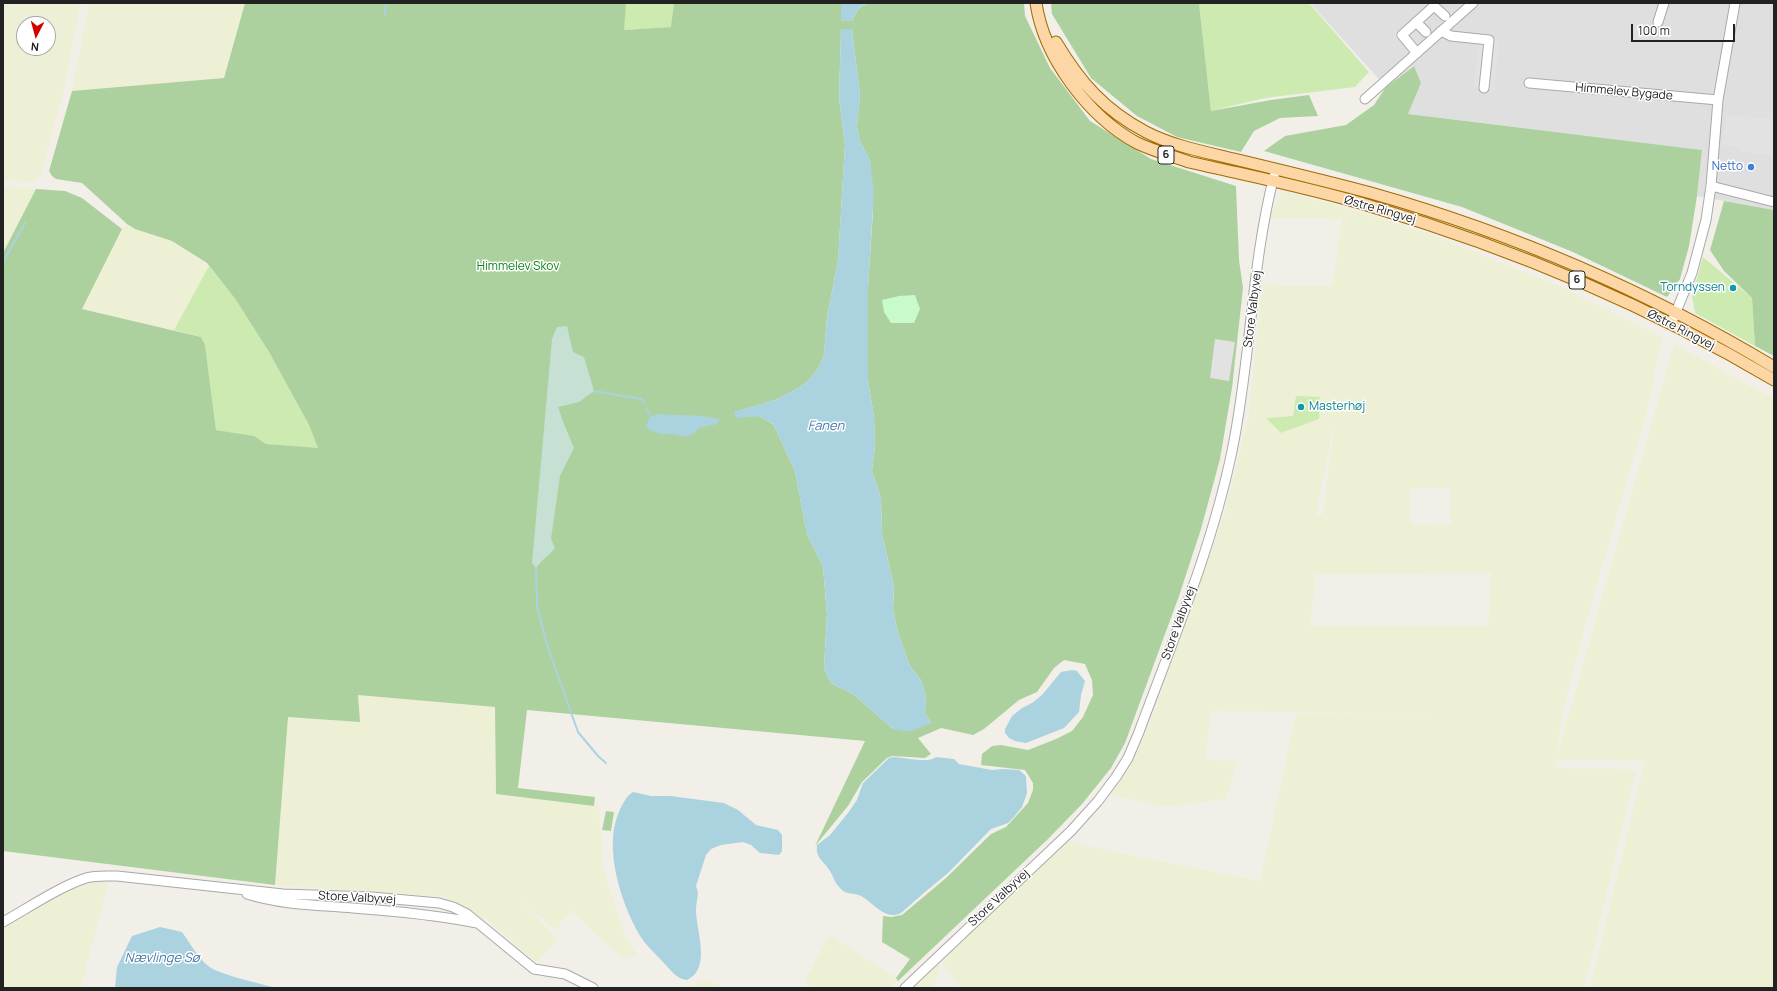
<!DOCTYPE html>
<html>
<head>
<meta charset="utf-8">
<style>
  body { margin:0 }
  #map { position:relative; width:1777px; height:991px; overflow:hidden; background:#f2efe9; font-family:Manrope,sans-serif }
  canvas { display:block }
  .frame { position:absolute; inset:0; border:4px solid #222; pointer-events:none }
  .north { position:absolute; left:16px; top:16px; width:40px; height:40px; box-sizing:border-box; background:#fff; border:1px solid #a7a7a7; border-radius:50%; rotate:186deg; font-size:11px; font-weight:700; line-height:16px; text-align:center; color:#222 }
  .north::after { content:''; display:block; margin:auto; width:14px; height:18px; background:#d40000; clip-path:polygon(50% 0,100% 100%,50% 72%,0 100%) }
  .scale { position:absolute; left:1631px; top:24px; width:104px; height:18px; box-sizing:border-box; border:2px solid #222; border-top:0; padding-left:5px; font-size:12px; line-height:14px; white-space:nowrap; color:#222; -webkit-text-stroke:3px #fff; paint-order:stroke }
</style>
</head>
<body>
<div id="map">
<canvas width="1777" height="991"></canvas>
<div class="frame"></div>
<div class="north">N</div>
<div class="scale">100 m</div>
</div>
<script>
const ctx = document.querySelector('canvas').getContext('2d');
ctx.lineJoin = 'round';
function paint(path, color) {
  ctx.fillStyle = color;
  ctx.fill(path, 'evenodd');
}
function strokePath(path, color, width, dash) {
  ctx.strokeStyle = color;
  ctx.lineWidth = width;
  ctx.lineCap = dash ? 'butt' : 'round';
  ctx.setLineDash(dash || []);
  ctx.stroke(path);
}
function drawText(font, color, halo, rows, align = 'center') {
  ctx.font = font + ' Manrope,sans-serif';
  ctx.lineWidth = 3;
  ctx.setLineDash([]);
  ctx.textBaseline = 'middle';
  ctx.strokeStyle = halo;
  ctx.fillStyle = color;
  for (const [text, x, y, turn = 0] of rows) {
    ctx.save();
    ctx.translate(x, y);
    ctx.rotate((+turn || 0) * Math.PI / 180);
    ctx.textAlign = isNaN(turn) ? turn : align;
    if (halo) ctx.strokeText(text, 0, 0);
    ctx.fillText(text, 0, 0);
    ctx.restore();
  }
}
paint(new Path2D(`
  M1310 3H1774V210L1697 196 1702 150 1408 114 1421 83 1413 66 1386 87Z`), '#e0dfdf');
paint(new Path2D(`
  M3 3H80L64 90 41 174 33 182 3 180ZM24 24H48V48H24Z
  M89 3H245L224 78 72 91Z
  M3 186 36 189 3 253Z
  M1283 191 1350 209 1425 232 1568 290 1662 337 1646 415 1586 623 1562 716 1557 756 1674 344 1774 399V988H1590L1645 761 1556 760 1554 766 1564 768 1630 769 1635 773 1584 988H960L941 960 933 988H910L1067 841 1110 851 1260 881 1296 714 1439 715 1211 711 1205 759 1237 761 1226 799 1166 807 1111 795 1136 756 1154 712 1225 511 1248 419 1262 285 1332 286 1342 219 1269 218ZM1320 397 1319 419 1281 433 1266 418 1293 416ZM1334 424 1323 514 1316 515V514ZM1451 488V525L1410 524V489ZM1491 573 1488 626H1310L1316 574Z
  M127 224 135 229 172 241 209 266 174 330 82 309 122 229Z
  M358 695 495 707 496 794 599 806 603 866 622 928 637 955 623 959 571 911 555 930 520 899 558 940 536 963 488 920 445 897 275 885 288 716 359 722Z
  M109 878 81 988H3V926L85 882Z
  M830 935 896 978 898 981 890 988H813L805 980Z
  M708 979 724 988H684Z`), '#eef0d5');
paint(new Path2D(`
  M626 3H674L672 27 623 30Z
  M1199 3H1309L1369 72 1355 87 1265 98 1211 111Z
  M1703 257 1752 298 1755 346 1695 313 1692 296Z
  M209 266 236 300 269 352 309 425 319 449 266 444 253 436 216 430 205 346 201 337 174 330Z
  M1296 396 1320 397 1319 419 1281 433 1266 418 1293 416Z`), '#cdebb0');
paint(new Path2D(`
  M245 3H626L624 30 671 27 674 3H841V21H852L859 8 869 3H1024L1025 16 1050 68 1090 121 1151 159 1236 186 1239 260 1243 288 1232 388 1220 459 1201 529 1179 596 1125 743 1111 768 1082 804 1048 839 898 981 896 978 910 959 882 942 883 916 891 917 902 915 946 878 991 834 1006 827 1028 803 1033 790V783L1025 770 981 765 982 754 992 746 1001 745 1028 750 1056 739 1072 731 1083 717 1093 695 1092 680 1085 664 1064 660 1054 668 1037 692 1019 700 984 729 973 735 941 728 918 738 931 754 925 758 892 756 887 758 862 782 848 806 815 846 865 741 527 710 518 788 595 797 594 806 496 794 495 707 358 695 360 722 288 717 275 885 3 851V253L36 189 65 191 82 198 122 229 82 309 201 337 205 345 216 430 254 436 266 444 318 448 309 425 269 352 236 300 207 263 172 241 135 229 127 224 82 183 56 179 52 176 49 171 72 91 224 78ZM841 29H852L860 95 857 127 860 141 870 161 873 211 868 288V381L874 417 875 446 872 471 881 498 882 534 894 587 893 609 898 633 910 666 921 680 926 697 925 713 931 723 893 729 853 694 831 683 824 668 827 614 823 567 807 534 795 471 773 424 759 416 735 412 775 400 797 389 808 381 818 369 824 354 827 317 838 261 845 145 839 98Z
  M1051 3H1199L1211 111 1271 100 1309 95 1318 116 1280 118 1254 131 1241 152 1177 137 1137 116 1091 78 1052 14Z
  M1414 66 1421 83 1408 114 1702 150 1697 196 1689 246 1680 279 1667 297 1573 252 1462 207 1264 151 1285 136 1346 125 1374 105 1386 87Z
  M1724 201 1774 210V356L1755 346 1752 298 1724 271 1710 250Z
  M606 811 614 812 611 831 602 830Z`), '#add19e');
paint(new Path2D(`
  M567 326 573 352 584 357 594 391 579 402 558 407 564 424 574 448 560 476 551 539 555 548C549 556 541 560 536 568L532 563 552 339 557 327Z`), '#c6e0d4');
paint(new Path2D(`
  M915 295 920 309 914 323H891L884 312 882 300 899 296Z`), '#c8facc');
paint(new Path2D(`
  M1479 37 1499 39 1494 90 1474 88Z
  M1727 115 1774 119V156L1741 152V148L1721 145Z
  M1215 339 1235 342 1229 381 1210 378Z`), '#e2e2e2');
paint(new Path2D(`
  M841 3H869L859 8 852 21H841Z
  M841 29H852L860 95 857 127 860 141 870 161 874 191 868 288V381L874 417 875 446 872 471 881 498 882 534 894 587 893 609 898 633 910 666 921 680 926 697 925 713 931 723 912 731H903L893 729 853 694 831 683 824 668 827 614 823 567 807 534 795 471 773 424 759 416 736 418 734 412 775 400 797 389 808 381 818 369 824 354 827 317 838 261 845 145 839 98Z
  M657 414 703 416 720 419 717 424 699 428 693 434 685 437 673 434H660L646 428C646 422 651 416 657 414Z
  M1072 670 1077 671 1085 681 1081 695 1079 712 1064 728 1026 743 1015 741 1009 738 1005 733V729L1012 716 1022 708 1032 703 1042 695 1061 672Z
  M893 757C903 757 928 764 936 757L954 759 959 764 992 770 1003 769 1019 770 1026 776 1027 793 1022 807 1014 817 1008 823 991 829 948 873 925 892 901 913C885 921 874 903 861 896 854 892 846 896 839 887 835 883 833 876 830 871 824 861 815 858 817 845L830 835 848 813 857 800 863 783 889 758Z
  M633 792 651 796H670L724 803 738 810 756 825 778 830 782 835V851L779 855 760 853 751 845 743 842 721 845 711 849 706 855 696 886C700 894 696 901 696 910 696 932 712 968 687 980 676 979 670 969 663 962 655 953 645 945 639 934 621 903 603 847 619 812 622 805 626 796 633 792Z
  M160 927 182 932C190 943 197 956 207 965 218 975 260 983 276 988H115L117 967 132 936Z`), '#aad3df');
strokePath(new Path2D(`
  M385 14 386 3
  M3 262 25 223
  M594 391 641 399 645 403
  M646 408 651 417
  M536 568 537 606 548 648 578 732 598 756 606 763`), '#aad3df', 2);
const minor = new Path2D(`
  M1416 22 1426 32
  M1658 22 1664 3
  M1441 31 1451 36 1489 40 1484 88
  M1417 53 1402 35 1434 6 1445 16
  M1529 83 1718 100
  M1365 99 1473 3
  M1711 186 1774 202
  M1671 324 1692 273 1706 220 1711 186 1718 100 1735 3
  M247 894C282 905 317 905 353 908 395 911 436 915 477 923
  M3 922C28 908 59 887 86 878 96 875 107 876 117 876L283 894 372 897 439 903 453 907 467 914 534 969 565 974 593 988
  M905 988 1071 831 1098 801 1116 777 1128 758 1139 732C1173 640 1212 548 1232 451 1251 360 1251 266 1274 176`);
const major = new Path2D(`
  M1036 3C1044 58 1089 117 1137 143 1154 151 1172 156 1189 162 1249 176 1311 188 1370 206 1511 248 1648 305 1774 380
  M1056 42C1080 82 1104 110 1146 132 1173 146 1205 152 1234 159 1280 170 1326 181 1371 193 1512 233 1649 292 1774 367`);
strokePath(minor, '#a9a9a9', 11);
strokePath(major, '#a06b00', 13);
strokePath(minor, '#fff', 9);
strokePath(major, '#fcd6a4', 11);
for (const [x, y, r, color] of [
  [1751,167,4,"#3f7fe0"],
  [1733,288,4,"#0f9aa8"],
  [1301,407,4,"#0f9aa8"]
]) {
  const dot = new Path2D();
  dot.arc(x, y, r, 0, 2 * Math.PI);
  ctx.fillStyle = color;
  ctx.fill(dot);
  strokePath(dot, '#fff', 1.5);
}
for (const [x, y, w] of [
  [1166,155,16],
  [1577,280,16]
]) {
  const box = new Path2D();
  box.roundRect(x - w / 2, y - 9, w, 18, 3);
  ctx.fillStyle = '#fff';
  ctx.fill(box);
  strokePath(box, '#222', 1);
}
drawText('bold 11px', '#222', null, [
  ["6",1166,155],
  ["6",1577,280]
]);
drawText('12px', '#222', '#fff', [
  ["Himmelev Bygade",1624,92,5],
  ["Østre Ringvej",1380,210,16],
  ["Store Valbyvej",1253,309,-83],
  ["Østre Ringvej",1681,330,27],
  ["Store Valbyvej",1179,623,-70],
  ["Store Valbyvej",357,898,3],
  ["Store Valbyvej",999,898,-43]
]);
drawText('12px', '#366cbe', '#fff', [
  ["Netto",1743,167]
], 'right');
drawText('12px', '#0c8416', '#fff', [
  ["Himmelev Skov",518,267]
]);
drawText('12px', '#0d838f', '#fff', [
  ["Torndyssen",1725,288],
  ["Masterhøj",1309,407,"left"]
], 'right');
drawText('italic 13px', '#4a7aab', '#fff', [
  ["Fanen",826,426],
  ["Nævlinge Sø",162,958]
]);
</script>
</body>
</html>
